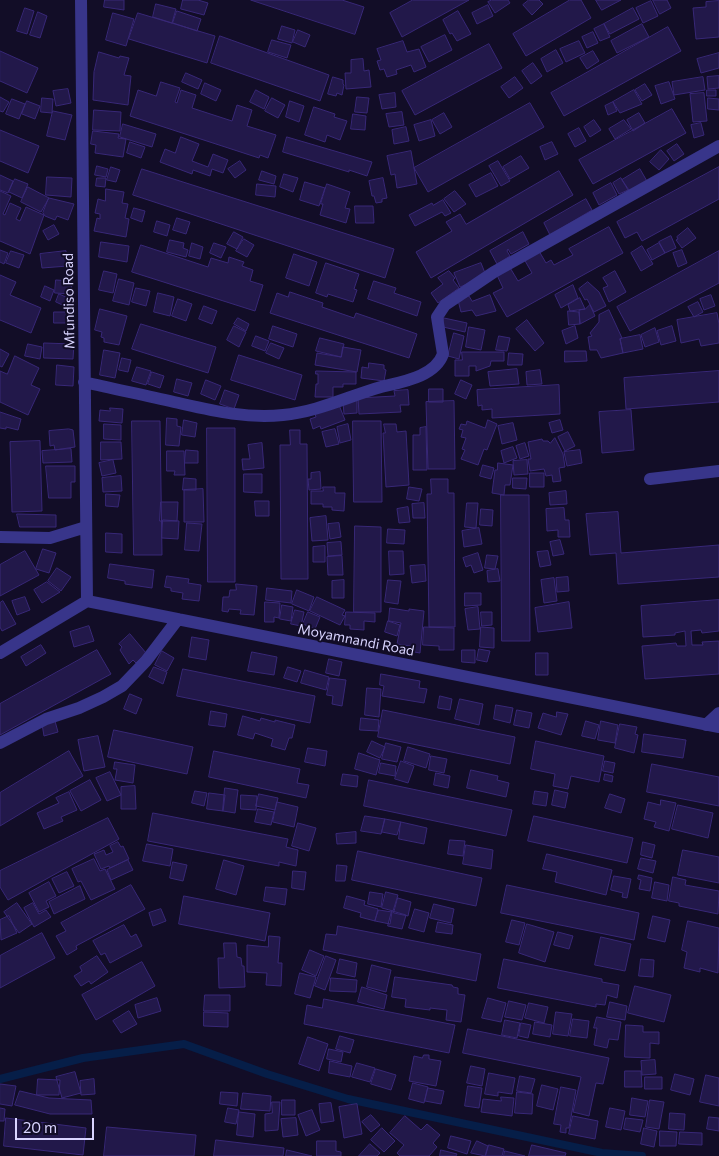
<!DOCTYPE html>
<html>
<head>
<meta charset="utf-8">
<style>
  body { margin:0 }
  #map { position:relative; width:719px; height:1156px; overflow:hidden; background:#120d27; font-family:Commissioner,sans-serif }
  canvas { display:block }
  .scale { position:absolute; left:15px; top:1118px; width:79px; height:22px; box-sizing:border-box; border:2px solid #d9d4ff; border-top:0; padding-left:6px; font-size:15px; line-height:18px; white-space:nowrap; color:#d9d4ff; -webkit-text-stroke:4px #120d27; paint-order:stroke }
</style>
</head>
<body>
<div id="map">
<canvas width="719" height="1156"></canvas>
<div class="scale">20 m</div>
</div>
<script>
const ctx = document.querySelector('canvas').getContext('2d');
ctx.lineJoin = 'round';
function strokePath(path, color, width, dash) {
  ctx.strokeStyle = color;
  ctx.lineWidth = width;
  ctx.lineCap = dash ? 'butt' : 'round';
  ctx.setLineDash(dash || []);
  ctx.stroke(path);
}
function paint(path, color) {
  ctx.fillStyle = color;
  ctx.fill(path, 'evenodd');
}
function drawText(font, color, halo, rows, align = 'center') {
  ctx.font = font + ' Commissioner,sans-serif';
  ctx.lineWidth = 4;
  ctx.setLineDash([]);
  ctx.textBaseline = 'middle';
  ctx.strokeStyle = halo;
  ctx.fillStyle = color;
  for (const [text, x, y, turn = 0] of rows) {
    ctx.save();
    ctx.translate(x, y);
    ctx.rotate((+turn || 0) * Math.PI / 180);
    ctx.textAlign = isNaN(turn) ? turn : align;
    if (halo) ctx.strokeText(text, 0, 0);
    ctx.fillText(text, 0, 0);
    ctx.restore();
  }
}
strokePath(new Path2D(`
  M0 1079 83 1058 184 1044 267 1074 348 1099 602 1153 642 1156`), '#061e48', 8);
const building = new Path2D(`
  M105 0H124V10L104 7Z
  M183 0H198L208 3 204 15 181 9Z
  M251 0H342L364 7 355 34Z
  M413 0H469L402 37 390 13Z
  M492 0H508L510 3 495 13 488 2Z
  M529 0H539L543 4 532 15 523 5Z
  M570 0H581L591 18 526 56 513 34Z
  M596 0H621L602 10Z
  M653 0H667L671 8 660 14Z
  M651 1 658 16 643 23 636 8Z
  M719 1V37L696 39 693 8 706 7V2Z
  M156 4 176 9 172 23 153 17Z
  M488 5 493 16 477 24 472 13Z
  M25 8 34 11 27 34 17 31Z
  M633 8 639 19 610 34 604 24Z
  M177 11 201 19 197 31 173 23Z
  M458 11 471 34 457 41 452 33 450 34 443 20Z
  M38 12 47 16 40 38 30 35Z
  M113 13 134 19 126 46 106 40Z
  M138 13 215 36 207 63 129 39Z
  M604 24 610 37 600 41 594 29Z
  M642 24 649 37 617 53 611 41Z
  M282 26 295 30 292 43 278 39Z
  M668 27 681 51 564 116 551 93Z
  M298 30 310 35 305 47 293 42Z
  M593 32 598 43 587 48 582 37Z
  M445 35 452 50 429 62 421 47Z
  M220 36 329 75 320 101 211 63Z
  M272 40 291 45 287 58 268 52Z
  M403 41 407 52 419 49 426 67 414 72 411 65 396 70 397 74 387 77 384 69 380 70 377 61 381 60 377 49Z
  M579 41 585 53 566 62 560 49Z
  M489 44 502 68 415 115 402 91Z
  M556 50 563 63 547 72 541 59Z
  M0 51 38 68 27 93 0 81Z
  M593 51 599 61 587 69 580 58Z
  M99 52 119 58 120 56 129 58 124 75 131 76 128 105 93 100 94 72Z
  M719 53V68L701 73 697 59Z
  M363 59 364 71 369 70 371 87 346 89 345 73H351V60Z
  M533 63 542 76 531 84 522 71Z
  M186 73 202 80 198 89 182 82Z
  M719 76V88L708 89 707 77Z
  M333 77 343 80V84L344 85 342 95 337 93 336 96 328 94Z
  M515 77 523 88 509 98 501 87Z
  M703 77 705 90 674 95 672 82Z
  M161 82 180 88 175 102 177 103 181 90 196 95 192 108 232 121 237 105 252 110 247 126 276 135 268 158 260 155 259 158 130 116 138 90 156 96Z
  M669 82 675 99 661 104 655 86Z
  M205 83 221 90 216 101 201 94Z
  M645 84 652 95 642 101 635 90Z
  M68 89 71 103 56 106 53 91Z
  M256 90 269 97 264 109 250 102Z
  M634 90 642 104 620 113 613 102Z
  M707 90H716V96H707Z
  M395 93 396 107 382 109 379 95Z
  M704 93 707 121 693 122 690 94Z
  M0 97 9 102 3 112 0 111Z
  M357 97 369 98 367 113 355 112Z
  M42 98 53 99 52 113 41 112Z
  M272 98 285 105 278 118 265 111Z
  M708 98 719 99V110L708 109Z
  M12 99 25 104 19 119 6 114Z
  M27 101 40 106 35 119 22 114Z
  M290 101 304 106 299 122 286 117Z
  M613 102 617 111 608 115 605 106Z
  M530 103 544 127 428 192 414 168Z
  M314 107 335 114 334 117 347 121 340 140 327 135 325 142 305 135Z
  M672 109 686 133 593 184 579 160Z
  M94 110 121 112 120 131 93 130Z
  M53 111 72 115 65 140 47 136Z
  M402 112 404 125 389 127 386 114Z
  M444 113 452 127 440 134 432 120Z
  M639 113 645 123 633 131 627 120Z
  M353 114 366 116 365 130 351 129Z
  M431 120 435 136 419 141 414 125Z
  M594 120 601 130 590 137 584 127Z
  M624 120 631 129 615 139 609 129Z
  M701 123 704 135 694 138 691 125Z
  M123 124 156 134 152 147 120 137Z
  M406 127 409 141 394 144 392 130Z
  M579 128 586 141 575 147 568 134Z
  M0 130 39 146 28 173 0 161Z
  M93 131 119 134 118 138 126 139 123 157 95 153 96 145 91 144Z
  M181 137 199 144 192 161 208 167 213 154 228 160 223 173 212 169 210 176 193 170 192 174 160 162 165 149 175 153Z
  M287 137 372 162 367 176 349 170V172L283 152Z
  M130 142 145 147 141 158 127 153Z
  M552 142 558 154 545 160 540 147Z
  M677 144 684 154 674 161 667 151Z
  M661 150 669 159 659 170 650 162Z
  M411 151 417 184 397 188 395 174 391 175 387 156Z
  M521 156 529 168 510 179 503 167Z
  M240 161 246 170 235 178 228 169Z
  M498 161 510 181 501 186 489 166Z
  M97 166 108 169 106 177 95 175Z
  M111 167 120 170 116 182 107 180Z
  M719 167V199L642 241 637 232 625 238 617 222Z
  M142 169 394 249 385 278 133 195Z
  M640 169 648 183 631 193 622 180Z
  M262 171 276 176 274 184 259 180Z
  M559 171 573 195 431 278 416 252 452 231 446 222 460 214 466 224Z
  M491 173 498 186 476 197 469 185Z
  M284 174 298 178 293 192 280 187Z
  M0 175 13 181 8 193 0 190Z
  M47 177 72 178 71 197 46 195Z
  M97 178H106L105 187 96 186Z
  M383 178 387 198 382 199V202L376 203 374 196H372L369 181Z
  M621 178 628 190 619 194 613 183Z
  M15 179 28 184 22 198 9 192Z
  M305 182 325 188 319 206 300 200Z
  M611 183 617 195 599 205 593 193Z
  M257 184 276 186 275 197 256 195Z
  M327 184 350 192 345 208 350 209 346 223 320 215 323 204H321Z
  M28 187 49 198 41 212 21 202Z
  M106 189 124 192 122 203 128 204 125 218 129 219 126 237 94 231 97 218 100 219V214L95 213 98 199 105 201Z
  M0 191 11 196 3 214 5 215 10 203 21 208 16 219 20 221 26 207 44 215 30 254 0 241Z
  M455 191 466 204 454 212 444 199Z
  M49 198 74 204 68 220 57 216 55 220 45 216 43 213Z
  M586 199 592 210 550 235 544 223Z
  M443 200 451 213 445 216 442 212 415 226 409 215 432 203 433 205Z
  M355 206H373L374 223H356Z
  M134 208 145 211 142 222 131 218Z
  M177 218 190 222 186 234 173 230Z
  M157 221 170 225 167 236 154 232Z
  M54 225 59 234 48 240 43 231Z
  M609 227 623 253 507 317 493 293 503 288 496 273 509 266 518 281 532 273 524 259 539 251 546 263 551 260 554 265 573 255 569 249Z
  M688 228 696 238 682 248 676 240 678 239 677 237Z
  M234 232 243 237 237 249 227 244Z
  M523 232 529 244 511 254 508 249 507 251 510 256 497 264 490 251Z
  M671 236 676 248 665 253 659 242Z
  M244 239 254 245 247 257 236 251Z
  M170 240 184 243 183 248 188 250 186 257 167 252Z
  M101 242 129 246 127 262 99 257Z
  M192 243 203 247 200 259 189 256Z
  M214 243 226 247 221 258 210 253Z
  M659 243 665 253 652 260 647 250Z
  M141 245 208 267 211 258 228 263 229 257 244 262 242 266 253 270 250 281 263 285 255 311 132 272Z
  M642 246 653 264 641 271 631 253Z
  M0 250 8 253 4 264 0 262Z
  M682 250 687 263 678 267 673 253Z
  M11 251 24 255 19 268 6 263Z
  M66 251 68 266 42 268 40 254Z
  M719 251V283L630 331 617 307Z
  M294 254 317 262 309 286 286 278Z
  M326 263 359 274 354 289 357 290 353 302 328 294 327 297 316 293Z
  M481 263 485 273 481 278 460 287 454 273Z
  M104 271 117 274 113 293 99 290Z
  M449 271 455 278 453 280 459 288 438 303 431 293 443 284 438 278Z
  M615 271 626 292 609 302 603 288 608 286 603 278Z
  M0 275 16 282 10 295 41 308 31 333 0 320Z
  M119 279 134 283 129 305 113 301Z
  M56 280 72 281 71 294 55 293Z
  M374 281 396 288 394 293 421 302 417 316 368 299Z
  M588 282 599 292 606 306 594 312 587 299 585 300 579 289Z
  M573 285 578 298 561 308 555 295Z
  M45 286 54 290 50 301 41 297Z
  M136 288 150 291 146 306 132 302Z
  M290 292 323 303 322 307 354 318 356 313 417 334 409 358 270 313 277 293 288 297Z
  M158 293 174 297 170 316 154 312Z
  M59 294 75 301 71 309 56 302Z
  M490 295 496 311 476 316 472 310 461 312 458 300 469 296 472 301Z
  M711 295 715 306 704 310 700 299Z
  M580 298 585 309 570 311 568 305Z
  M178 299 192 304 186 321 172 316Z
  M698 302 703 312 694 317 688 307Z
  M590 305 595 316 580 324 579 310 585 309Z
  M204 306 217 311 212 324 199 319Z
  M100 309 127 316 119 345 104 342V338L101 337 102 332 95 330Z
  M609 310 622 338 620 339 623 353 601 358 597 350H590L588 337 592 336 590 333 599 322V315Z
  M568 311 579 312 580 324 569 325Z
  M54 312H71V323H54Z
  M717 313 719 324V343L701 346 699 339 681 343 677 320Z
  M238 318 249 324 246 331 234 324Z
  M444 318 467 323 465 332 443 327Z
  M527 320 544 343 535 351 516 329Z
  M141 324 216 347 208 373 132 349Z
  M234 326 246 332 239 347 227 340Z
  M273 326 297 334 293 347 269 339Z
  M575 326 578 338 566 344 562 331Z
  M672 326 676 341 661 345 657 331Z
  M469 327 485 330 481 350 466 347Z
  M655 328 659 342 645 347 641 335Z
  M454 333 464 336 459 359 448 356Z
  M640 335 643 349 623 353 620 339Z
  M256 336 269 341 265 351 252 346Z
  M499 336 510 338 507 351 496 350Z
  M320 338 344 344 341 357 316 351Z
  M44 343 74 344 73 359 44 358Z
  M271 343 284 348 279 359 266 353Z
  M28 344 42 347 40 359 25 356Z
  M343 347 361 350 357 372 315 365 317 353 341 357Z
  M0 349 9 354 2 367 0 366Z
  M104 350 120 353 115 378 100 375Z
  M565 351H586L587 361 565 362Z
  M462 352H504V361H491L490 366 476 371V366H469V376H455V360H462Z
  M509 353 523 354 522 365H508Z
  M239 355 302 375 295 400 231 380Z
  M15 356 39 368 31 385 40 389 28 415 0 402V371L7 374Z
  M122 358 131 360 128 372 119 370Z
  M369 363 384 365V369L386 370 384 381 361 378 362 367 368 368Z
  M57 365 74 367 73 386 56 385Z
  M137 367 151 371 146 385 132 381Z
  M517 369 519 384 490 386 488 372Z
  M540 370 542 384 527 385 526 372Z
  M316 371 356 372V384H343V387H333V397H315L316 384H318V374H316Z
  M719 371V402L626 409 624 378Z
  M152 372 164 376 160 388 148 384Z
  M177 379 192 383 188 396 174 392Z
  M206 380 221 386 215 400 201 394Z
  M461 380 472 385 466 399 455 394Z
  M559 385 560 414 492 418V409L482 410V405L478 406 477 390Z
  M429 389H443V402H429Z
  M225 390 239 395 234 409 220 404Z
  M408 390 409 405H400L401 412 359 414 358 398 395 396 394 391Z
  M357 401V413L344 414 343 402Z
  M454 401 455 469H428L426 402Z
  M339 405 345 420 321 429 320 426 313 429 310 419 316 417 315 414Z
  M110 408 123 409 122 423 99 421 100 410 110 411Z
  M631 410 634 450 602 453 599 412Z
  M0 412 21 419 18 430 6 427V429L0 428Z
  M167 418 177 419V426L181 427 179 446 166 445Z
  M184 420 197 423 195 437 182 435Z
  M488 420 497 424 487 450 484 449 478 465 461 459 465 450 462 449 466 438 461 437 463 430 459 429 461 424 466 425 467 421 485 428Z
  M560 420 563 430 552 433 549 423Z
  M132 421H160L162 555H134Z
  M353 421H381L382 502H354Z
  M513 423 517 440 502 444 498 426Z
  M104 424 121 425V440L104 439Z
  M348 424 351 440 340 443 337 427Z
  M384 424H396L397 432 406 431 409 485 386 487 383 433H385Z
  M426 427 427 470H413V435H420V428Z
  M207 428H235V582H208Z
  M69 429 73 430 75 447 55 450 54 445 50 446 49 431Z
  M335 429 339 444 326 447 322 432Z
  M290 430H300V444H307L308 579H281L280 445H290Z
  M568 432 575 446 565 451 558 437Z
  M555 438 563 454 565 467 559 468 561 481 553 482 552 475 546 476 544 469 530 471 528 459H531L528 442 542 439 543 441H548L550 443Z
  M40 441 42 511 12 512 10 442Z
  M101 442H121L122 459 101 460Z
  M262 443 264 468 243 470 242 459H250L248 445Z
  M525 443 529 456 520 459 516 446Z
  M513 447 517 458 504 463 501 451Z
  M71 449 72 462 43 463 42 451Z
  M186 450 198 451V463H185Z
  M580 450 582 463 567 466 564 452Z
  M167 451H184L185 475H174L175 471H167Z
  M113 460 116 473 102 476 99 463Z
  M527 460 528 474 514 475 513 461Z
  M498 463 513 465 510 485H505L504 495 492 493 495 470H497Z
  M483 465 494 468 491 479 480 476Z
  M46 466H75V482H71V498H49Z
  M320 472 321 489 309 490 308 479H311V473Z
  M530 473H544V487H530Z
  M244 474H262V493L244 492Z
  M121 476 122 491 103 492 102 478Z
  M184 478 196 479V490H183Z
  M513 478H527L526 489 513 488Z
  M431 479H448V493H454L455 627H429L427 494H431Z
  M323 487H335V493H345L344 511 332 510V507H323V504H311V491H323Z
  M409 487 422 489 419 501 407 499Z
  M203 489 204 522H184V490Z
  M566 491 567 504 550 505 549 493Z
  M106 494 120 495 118 507 106 506Z
  M501 495H529L530 641H502Z
  M255 501H269V516H256Z
  M161 502H178L177 521H160Z
  M424 503 425 518H413L412 504Z
  M467 503H478L476 528 465 527Z
  M408 507 410 522 399 523 397 509Z
  M564 508 565 520H569L570 537H558V530L547 531 546 509Z
  M481 509 493 510 492 526 480 525Z
  M618 512 621 553 719 545V577L618 584 616 553 590 555 586 514Z
  M17 514 56 515V527H20Z
  M326 516 328 540 312 541 310 518Z
  M163 520 179 521 178 539 162 538Z
  M187 523 202 524 199 551 185 550Z
  M339 523 341 537 330 539 328 524Z
  M355 526 381 527V612H354Z
  M479 528 482 544 464 547 462 531Z
  M388 529 405 530 404 544 387 543Z
  M106 533 122 534V553L106 552Z
  M560 540 564 554 553 556 550 542Z
  M341 542 342 555 328 556 327 543Z
  M325 546V562H313V547Z
  M43 549 56 553 49 573 36 569Z
  M25 551 39 575 0 596V565Z
  M389 551H403L404 574 390 575Z
  M548 551 551 565 540 567 537 552Z
  M478 553 483 570 474 573 471 565 466 567 463 558Z
  M487 555 498 556 495 569 485 568Z
  M342 556 343 575H328L327 557Z
  M110 564 154 570 152 588 125 584V581L108 578Z
  M425 565 426 581 412 583 410 566Z
  M57 568 71 577 61 591 48 581Z
  M498 569 500 581 488 582 487 571Z
  M167 576 189 579 188 583 201 585 199 601 182 599 183 593 171 591V588L165 587Z
  M568 577 569 591 557 592 556 578Z
  M554 578 557 601 544 603 541 580Z
  M344 580V598H332V581Z
  M388 580 401 581 398 604 385 602Z
  M47 582 60 592 42 603 34 590Z
  M236 584 257 586 254 615 240 614 241 610 229 609 228 612 222 611 223 597H229L230 590H236Z
  M267 588 292 591 291 603 266 600Z
  M297 590 314 597 309 611 292 604Z
  M465 593H481V605L465 606Z
  M25 597 30 610 17 615 12 601Z
  M317 597 345 610 342 615 345 616 340 625 310 611Z
  M719 600V631L702 633 701 630 691 631 692 645H703L702 642 719 641V674L645 679 642 646 676 643 677 646H686L685 631 675 633V635L643 637 641 606Z
  M3 601 16 624 2 631 0 627V603Z
  M265 602 280 603 279 618 274 617V622H265Z
  M569 602 572 628 538 632 535 608Z
  M282 605 293 607 291 621 280 619Z
  M478 607 480 629 468 630 465 609Z
  M390 608 409 611V609L424 611 420 653 409 651 410 646 397 644 401 623 389 621Z
  M295 610 304 612 301 626 291 624Z
  M308 612 320 617 315 629 303 624Z
  M346 612 375 613V622L364 621V630L350 629V625H345Z
  M481 612H492V625L482 626Z
  M388 621 400 625 397 636 385 632Z
  M89 626 94 641 74 647 70 632Z
  M424 627 454 628V650H439V646L423 645Z
  M481 627 494 628V648L480 647Z
  M130 634 146 653 136 663 133 660 129 664 120 650 122 647 119 644Z
  M192 637 209 640 206 660 189 657Z
  M41 645 46 653 26 666 21 657Z
  M479 649 490 651 487 662 477 660Z
  M97 650 111 674 0 735V704Z
  M462 650H475V663L462 662Z
  M162 651 174 658 167 671 155 665Z
  M252 652 277 657 274 675 248 671Z
  M536 653H548V675H536Z
  M329 659 342 662 339 676 326 673Z
  M154 667 167 672 163 684 149 677Z
  M288 667 301 671 297 682 284 678Z
  M183 669 315 696 310 723 177 696Z
  M305 670 329 677 326 690 301 683Z
  M381 674 420 681 419 688 427 689 424 703 382 696 384 686 380 685Z
  M330 678 346 680 342 706 332 704 333 696 327 695Z
  M367 688 381 689 379 717 365 715Z
  M130 694 142 699 136 714 124 709Z
  M440 696 452 699 450 710 438 708Z
  M460 699 483 704 479 725 455 719Z
  M496 705 513 708 510 723 494 719Z
  M383 710 515 737 510 764 378 737Z
  M517 710 532 713 529 728 514 725Z
  M211 711 227 714 225 727 209 725Z
  M557 712 568 714 561 735 538 728 543 713 556 717Z
  M243 716 260 721 261 718 275 722V720L295 725 292 738H289L285 750 271 746 273 739 255 733 253 739 238 735Z
  M361 718 379 720 378 731 360 730Z
  M55 721 58 732 44 736 42 724Z
  M586 721 599 725 595 739 582 736Z
  M601 721 618 725 615 743 598 740Z
  M620 724 637 727 635 734 638 735 634 753 615 748Z
  M114 730 193 747 187 774 108 757Z
  M644 734 686 740 683 758 642 752Z
  M98 736 105 767 84 771 78 740Z
  M372 741 385 747 380 758 367 752Z
  M536 741 604 756 599 782 571 776 568 789 553 786 555 774 531 769Z
  M386 743 401 747 397 762 382 759Z
  M408 747 430 754 426 768 404 761Z
  M308 748 327 751 325 766 305 762Z
  M69 751 83 776 0 826V793Z
  M214 751 300 769 297 783 309 785 306 798 209 777Z
  M359 753 380 760 376 775 355 769Z
  M431 756 447 759 444 773 429 770Z
  M401 761 414 766 408 783 395 779Z
  M605 761 615 763 613 773 603 771Z
  M115 762 135 765 133 783 115 780 117 769H114Z
  M381 763 396 766 395 776 379 773Z
  M652 764 719 777V806L647 792Z
  M471 770 498 776 497 780 509 783 506 797 467 788Z
  M110 772 121 795 107 801 96 778Z
  M436 773 450 776 448 788 434 785Z
  M343 774 358 776 357 787 341 785Z
  M605 774 613 776 612 782 604 780Z
  M90 780 101 800 81 811 70 791Z
  M369 780 512 810 506 836 364 806Z
  M135 786 136 809H121V787Z
  M225 788 238 790 235 813 223 811Z
  M555 790 568 793 565 808 552 805Z
  M195 791 207 793 204 806 192 803Z
  M535 791 548 793 546 806 533 804Z
  M69 792 77 810 61 817 63 821 44 829 37 813 59 803 56 798Z
  M209 793 225 795 223 811 207 809Z
  M259 794 278 798 275 810 256 806Z
  M610 794 625 799 621 813 605 808Z
  M241 795 257 796 256 810 241 809Z
  M661 800 676 803 669 831 654 827 656 822 644 819 648 802 660 805Z
  M277 802 298 807 294 827 273 822Z
  M678 805 713 813 708 838 672 829Z
  M258 809 274 812 271 825 255 822Z
  M153 813 288 839 286 847 298 850 296 866 279 862V866L148 841Z
  M365 816 385 819 381 834 361 831Z
  M534 816 633 838 627 863 528 841Z
  M108 818 119 839 8 900 0 887V871Z
  M385 819 401 822 397 835 382 832Z
  M401 822 427 828 424 844 399 839Z
  M298 823 316 828 309 851 292 846Z
  M356 832V843L337 844 336 834Z
  M450 840 465 841 463 856 448 854Z
  M118 842 121 847 123 846 129 859 110 868 109 866 101 869 94 854 104 850 106 855 113 852 110 846Z
  M643 842 655 845 652 858 641 855Z
  M147 844 173 849 170 866 143 861Z
  M466 845 493 850 491 869 463 864Z
  M683 850 719 857V883L678 875Z
  M358 851 482 878 476 906 352 880Z
  M547 854 612 870 606 895 555 882 557 872 543 869Z
  M641 858 656 861 653 873 638 869Z
  M94 859 100 871 105 869 115 889 91 900 81 881 78 882 72 869Z
  M128 860 133 870 111 880 107 870Z
  M224 860 244 866 236 895 216 889Z
  M173 862 187 865 183 881 170 878Z
  M337 865 347 866 345 881H336Z
  M293 871 306 872 304 890 292 888Z
  M67 872 74 886 59 893 52 879Z
  M639 875 652 878 650 891 639 889 641 880 638 879Z
  M614 876 631 879 627 898 622 897 623 893 611 890Z
  M673 877 686 880 685 885 719 891 718 914 679 906V903L669 901Z
  M49 882 56 896 46 901 49 907 39 912 29 893Z
  M655 882 669 885 667 901 652 898Z
  M131 885 145 909 76 946 77 949 67 955 56 936 66 931 61 923Z
  M507 885 639 913 634 940 501 913Z
  M80 886 85 899 54 914 49 902Z
  M266 887 287 889 285 905 264 901Z
  M370 892 383 894 381 907 368 904Z
  M386 892 398 895 393 911 382 908Z
  M184 896 270 913 265 941 179 924Z
  M347 896 365 901 364 905 378 909 375 921 360 917 361 913 344 908Z
  M398 898 411 902 408 916 394 913Z
  M17 903 32 924 19 933 4 912Z
  M33 903 39 914 46 910 51 917 34 927 24 908Z
  M434 904 454 909 451 923 430 918Z
  M161 909 166 921 153 926 149 913Z
  M415 909 429 913 424 932 409 928Z
  M379 910 392 912 390 924 375 921Z
  M392 911 406 915 402 929 388 926Z
  M9 916 17 933 1 940 0 920Z
  M653 916 670 920 665 942 648 938Z
  M512 920 525 923 519 945 506 942Z
  M688 921 719 928 718 973 700 968V972L684 968 687 952 682 950Z
  M438 922 453 925 452 934 436 932Z
  M527 924 554 932 545 962 519 953Z
  M124 925 131 937 136 934 142 946 110 963 105 953 101 955 93 941Z
  M338 926 481 954 476 981 323 950 326 934 336 935Z
  M558 932 573 936 569 949 554 945Z
  M42 933 55 958 0 988V956Z
  M269 936 280 937 278 963H282L281 986 266 985 267 973 247 972V945L268 947Z
  M601 937 631 944 625 971 595 965Z
  M224 943H236L237 957 241 958 242 966H244L245 987 219 988 218 958H224Z
  M310 950 324 956 316 976 302 970Z
  M97 956 108 972 91 984 89 981 81 986 74 976 82 971 80 967Z
  M326 956 336 960 325 990 315 986Z
  M340 959 357 963 355 977 337 973Z
  M504 959 602 979V982L619 985 617 998 607 995 605 1005 596 1004V1007L498 988Z
  M641 959 654 960 653 977 639 976Z
  M142 962 155 986 96 1020 82 995Z
  M372 965 391 970 386 992 367 987Z
  M300 973 316 977 310 998 295 994Z
  M395 977 452 985 453 987 458 988V994L465 995 461 1022 446 1020 447 1010 430 1008V1010L405 1007 406 999 392 997Z
  M331 978 357 980 356 992 330 991Z
  M635 986 671 995 664 1022 628 1013Z
  M362 987 387 995 384 1009 358 1002Z
  M205 995H230V1011H204Z
  M157 998 161 1011 138 1018 135 1005Z
  M488 998 506 1003 501 1022 482 1018Z
  M324 999 455 1025 449 1053 304 1024 307 1005 322 1008Z
  M509 1001 526 1005 522 1020 505 1017Z
  M610 1002 627 1006 625 1020 607 1017Z
  M529 1003 548 1007 544 1023 525 1018Z
  M129 1011 137 1024 121 1033 113 1021Z
  M204 1012 228 1013V1027L204 1026Z
  M556 1012 572 1014 568 1036 553 1034Z
  M597 1017 621 1022 618 1040 609 1039 607 1048 594 1045 597 1028H594Z
  M573 1019 589 1021 587 1038 570 1036Z
  M505 1020 520 1023 517 1038 502 1035Z
  M535 1022 552 1025 550 1037 533 1034Z
  M521 1023 531 1025 528 1038 519 1036Z
  M626 1025 643 1026V1032H659V1044L650 1043V1058L625 1057Z
  M468 1029 609 1058 603 1084 596 1083 589 1116 573 1112 581 1077 463 1053Z
  M340 1036 354 1040 350 1053 336 1049Z
  M308 1037 328 1044 319 1071 299 1064Z
  M329 1049 343 1052 341 1062 327 1059Z
  M424 1055H429V1059L441 1061 436 1086 409 1081 414 1056 422 1058Z
  M655 1060 656 1074 642 1075 641 1061Z
  M330 1061 352 1066 350 1077 329 1073Z
  M357 1063 375 1068 370 1082 352 1077Z
  M471 1066 485 1069 482 1086 467 1083Z
  M376 1069 396 1075 391 1090 371 1084Z
  M625 1071H641L642 1087H625Z
  M75 1072 81 1093 62 1098 56 1077Z
  M489 1073 515 1078 512 1094 498 1092V1096L485 1094Z
  M675 1074 694 1079 690 1095 671 1090Z
  M706 1075 719 1078V1106L700 1102Z
  M520 1076 535 1079 531 1093 517 1091Z
  M645 1077H662V1089H645Z
  M38 1079 60 1080 59 1095H37Z
  M94 1079 95 1094 81 1095 80 1081Z
  M413 1083 428 1087 424 1103 409 1099Z
  M0 1084 16 1086 12 1106 0 1104Z
  M542 1085 558 1089 553 1110 537 1106Z
  M468 1086 482 1088 479 1108 465 1106Z
  M561 1087 576 1090 569 1128H566V1133L560 1132 561 1125 554 1124Z
  M428 1088 444 1091 441 1104 425 1101Z
  M20 1091 49 1098 91 1100 92 1114H50L15 1105Z
  M221 1092 238 1093 237 1106 220 1104Z
  M517 1092 533 1094 532 1114 515 1113Z
  M243 1093 271 1096 270 1111 241 1109Z
  M501 1097 514 1098 512 1116 481 1112 483 1099 501 1101Z
  M632 1098 648 1101 645 1117 630 1115Z
  M282 1100H295V1115H282Z
  M650 1100 664 1102 659 1129 646 1127Z
  M272 1102H280L278 1130 265 1131V1114L272 1113Z
  M331 1103 334 1121 321 1123 319 1104Z
  M357 1104 362 1134 344 1138 339 1107Z
  M0 1108 5 1109 4 1121H0Z
  M228 1108 239 1110 236 1124 225 1122Z
  M610 1108 625 1111 621 1130 606 1127Z
  M312 1110 320 1130 306 1136 298 1115Z
  M239 1112 255 1114 253 1137 237 1135Z
  M670 1113 685 1114 684 1130 669 1129Z
  M371 1115 380 1125 371 1132 362 1122Z
  M405 1116 421 1130 427 1124 440 1135 433 1143 437 1147 429 1156H400L397 1153 404 1145 390 1133Z
  M573 1116 598 1121 595 1139 569 1134Z
  M709 1117 719 1118V1131L707 1129Z
  M6 1118 86 1128 83 1155 4 1146Z
  M296 1118 298 1135 283 1137 281 1119Z
  M626 1118 643 1120 640 1132 624 1129Z
  M107 1127 196 1135 194 1156H104Z
  M382 1128 395 1141 384 1152 371 1140Z
  M644 1128 657 1131 654 1147 641 1144Z
  M660 1131 677 1132 676 1146H660Z
  M680 1132 702 1133V1145L679 1144Z
  M451 1136 471 1141 467 1154 448 1148Z
  M216 1140 284 1148 283 1156H214Z
  M317 1141H336V1151L341 1152V1156H317Z
  M477 1141 488 1146 485 1156 471 1153Z
  M370 1144 380 1153 377 1156H359Z
  M489 1145 504 1149 502 1156H486Z
  M532 1145 566 1153 565 1156H529Z
  M287 1150 312 1156H286Z
  M441 1150 457 1154 456 1156H440Z
  M505 1151 525 1156H504Z`);
paint(building, '#22184a');
strokePath(building, '#382877', 1);
strokePath(new Path2D(`
  M81 0 87 601
  M84 382C114 389 144 395 174 402 210 410 245 419 283 415 317 412 349 396 381 387 401 382 435 377 443 354L437 317 445 305 494 272 719 146
  M650 479 719 471
  M0 537 50 538 86 527
  M0 653 87 601 719 727
  M706 725 719 713
  M0 743 46 719 79 708 103 697 122 686 146 661 178 619`), '#38358a', 12);
drawText('14px', '#d9d4ff', '#120d27', [
  ["Mfundiso Road",69,301,-91],
  ["Moyamnandi Road",356,640,11]
]);
</script>
</body>
</html>
